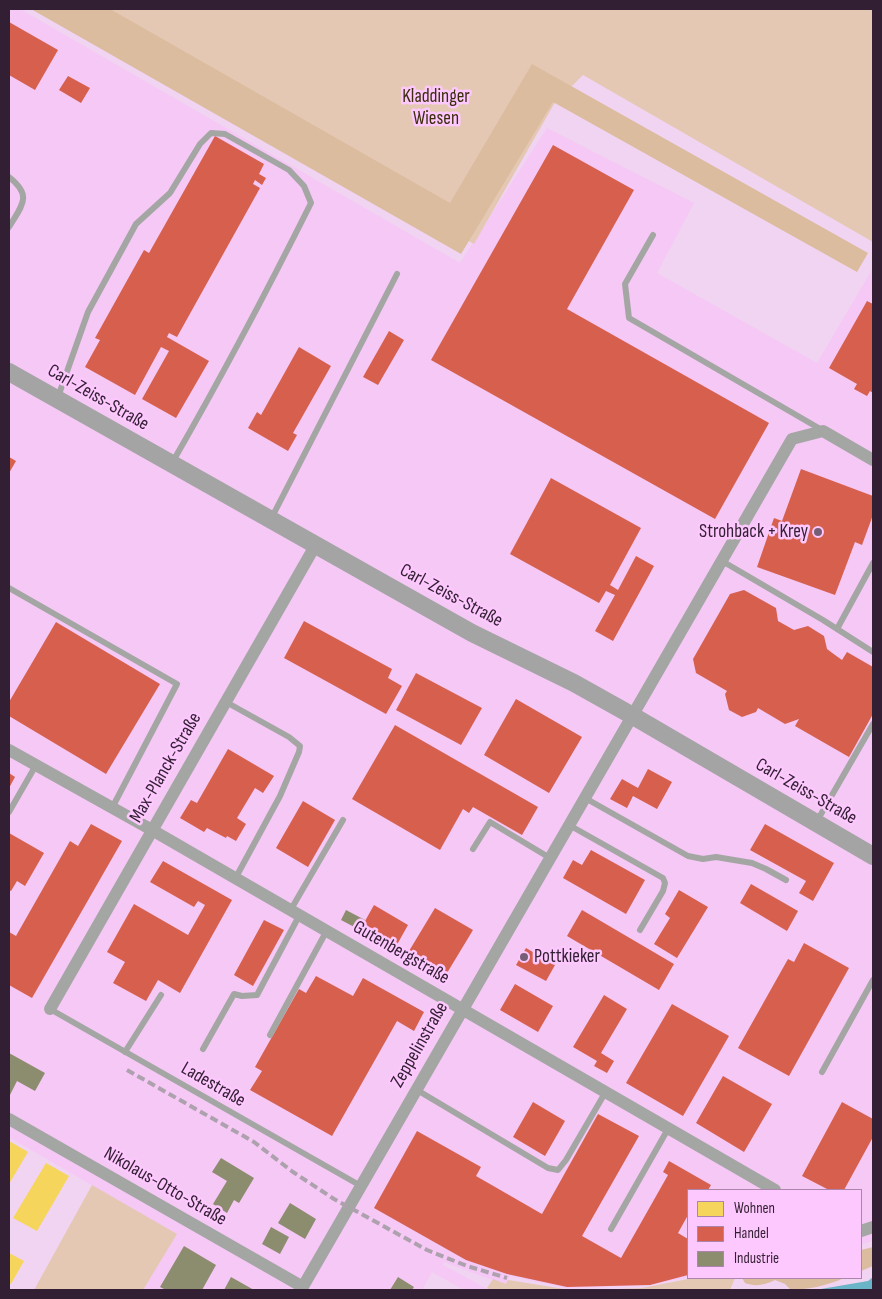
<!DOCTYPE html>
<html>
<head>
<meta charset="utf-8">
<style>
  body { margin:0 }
  #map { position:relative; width:882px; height:1299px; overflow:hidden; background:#f1d4f1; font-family:"Sofia Sans Condensed",sans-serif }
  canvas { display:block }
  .frame { position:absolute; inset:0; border:10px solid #331f33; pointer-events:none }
  .legend { position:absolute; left:687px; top:1189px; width:175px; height:90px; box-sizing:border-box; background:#fdc8fd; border:1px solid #ac84ac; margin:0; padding:6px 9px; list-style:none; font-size:15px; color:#331f33 }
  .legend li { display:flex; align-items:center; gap:10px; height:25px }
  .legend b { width:25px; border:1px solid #ac84ac }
</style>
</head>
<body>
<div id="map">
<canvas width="882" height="1299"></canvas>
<div class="frame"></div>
<ul class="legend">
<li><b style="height:14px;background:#f6d55c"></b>Wohnen</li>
<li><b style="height:14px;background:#d6604d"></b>Handel</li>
<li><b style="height:14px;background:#8c8c6e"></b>Industrie</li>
</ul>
</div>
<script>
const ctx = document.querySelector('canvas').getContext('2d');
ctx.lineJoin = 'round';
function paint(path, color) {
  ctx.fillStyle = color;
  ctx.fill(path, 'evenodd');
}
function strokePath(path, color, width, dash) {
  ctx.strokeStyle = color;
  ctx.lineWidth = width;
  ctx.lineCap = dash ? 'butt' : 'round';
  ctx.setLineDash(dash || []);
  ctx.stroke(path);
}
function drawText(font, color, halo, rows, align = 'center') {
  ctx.font = font + ' "Sofia Sans Condensed",sans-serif';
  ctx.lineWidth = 5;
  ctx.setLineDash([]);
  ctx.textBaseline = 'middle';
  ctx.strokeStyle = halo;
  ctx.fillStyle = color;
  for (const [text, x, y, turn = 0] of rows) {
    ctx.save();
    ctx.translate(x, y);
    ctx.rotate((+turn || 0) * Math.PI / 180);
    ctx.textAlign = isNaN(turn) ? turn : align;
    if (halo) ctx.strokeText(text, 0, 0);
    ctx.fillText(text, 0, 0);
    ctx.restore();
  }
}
paint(new Path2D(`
  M9 9H20L460 263 547 128 694 203 657 273 817 363 873 268V1241L861 1244V1190H688V1277L650 1285 567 1288 510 1276 506 1284 481 1276 444 1262 443 1265 489 1290H464L432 1272 422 1290H143L176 1234 9 1137Z`), '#f5c8f5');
paint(new Path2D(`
  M64 9H873V242L583 75 554 104 474 244Z
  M92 1185 177 1234 143 1290H34Z
  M693 1278H735L730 1290H491L487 1288 493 1279 506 1284 508 1280 564 1289 594 1290 642 1288Z`), '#e4c8b3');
paint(new Path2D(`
  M31 9H110L450 203 532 64 868 253 857 272 553 102 461 254Z
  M873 1247V1266L861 1271V1250Z
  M742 1278H844C830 1285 806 1290 791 1290L785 1284 775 1280C764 1285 756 1287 745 1283Z`), '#dbbc9f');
paint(new Path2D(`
  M873 1277V1290H815L868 1281Z`), '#69b4c6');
paint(new Path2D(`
  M9 1141 28 1152 9 1184Z
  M46 1163 69 1176 37 1231 13 1218Z
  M9 1253 24 1261 11 1284 9 1283Z`), '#f6d55c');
paint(new Path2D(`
  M9 22 58 50 35 90 9 75Z
  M68 76 90 88 81 103 59 90Z
  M215 136 264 164 259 174 266 178 262 185 255 180 253 184 260 188 177 337 169 333 167 337 209 361 176 418 142 399 169 351 161 347 135 395 85 367 100 340 95 338 144 250 149 253Z
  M553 145 634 190 567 309 769 423 715 519 431 360Z
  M867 301 873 304V393L870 391 867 396 854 389 857 384 829 368Z
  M389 331 404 340 378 385 363 377Z
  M299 347 331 366 293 433 297 435 288 451 248 428 257 412 261 415Z
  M9 457 16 461 9 473Z
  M801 469 873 496V515L862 545 855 542 835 595 757 567 774 518 782 521Z
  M551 478 641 528 610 585 618 590 636 556 654 566 613 641 595 631 615 595 606 591 599 603 510 554Z
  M744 590 776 608 778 621 794 630 808 626 824 636 827 649 835 655 842 660 847 652 873 667V714L849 757 795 726 799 719 785 724 758 708 756 712 742 717 729 710 725 694 727 691 696 673 693 659 730 594Z
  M304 621 392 669 388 678 402 686 386 714 284 658Z
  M56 622 160 684 106 774 9 716V702Z
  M416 673 482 708 461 745 396 710Z
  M516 699 582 737 549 793 484 755Z
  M395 725 538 807 522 835 473 807 469 813 463 809 440 850 352 799Z
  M228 749 274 776 263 793 255 788 237 818 246 824 236 841 227 836 226 838 207 828 204 832 180 818 191 800 197 803Z
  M648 769 672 782 657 809 633 796 627 808 610 799 622 779 638 788Z
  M9 773 15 777 9 788Z
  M303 801 335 820 308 867 276 848Z
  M91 824 122 841 32 998 9 985V932L16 936 70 841 78 846Z
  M765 824 834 863 813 901 799 893 806 881 750 850Z
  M9 833 44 853 25 886 17 881 11 891 9 890Z
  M591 850 645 880 626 914 563 878 573 860 582 865Z
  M163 861 232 900 180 993 158 980 146 1001 113 983 125 962 107 952 134 904 188 935 205 905 198 901 194 907 150 882Z
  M751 884 798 911 787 931 740 903Z
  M679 890 708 907 677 958 654 944 670 918 665 914Z
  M374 905 408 925 394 950 360 930Z
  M435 908 473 930 444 978 406 956Z
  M582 910 674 964 659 990 567 936Z
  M264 920 284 930 253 986 234 975Z
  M804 943 849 968 789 1076 738 1048 788 959 794 962Z
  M526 948 555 965 546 981 516 965Z
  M316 976 353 996 363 978 424 1012 414 1031 397 1021 332 1136 250 1090 262 1071 255 1067 299 989 306 993Z
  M515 984 553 1006 538 1032 500 1010Z
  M604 995 627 1009 601 1053 614 1061 607 1073 594 1066 597 1061 573 1047Z
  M672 1004 729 1036 683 1116 626 1083Z
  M723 1076 772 1104 744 1152 696 1123Z
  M533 1102 565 1121 545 1156 513 1137Z
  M842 1102 873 1119V1137L844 1190H829L802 1176Z
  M598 1114 639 1136 582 1236 621 1258 668 1175 663 1172 669 1161 711 1185 708 1190H688V1215L678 1233 688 1239V1275L650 1285 567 1287 507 1274 466 1260 374 1208 417 1131 481 1167 476 1176 542 1214Z`), '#d6604d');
paint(new Path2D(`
  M346 910 365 920 360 930 341 920Z
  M9 1053 45 1073 35 1091 17 1081 9 1097Z
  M221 1158 254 1178 239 1203 234 1200 227 1213 213 1204 227 1181 212 1172Z
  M290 1203 316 1219 305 1239 278 1223Z
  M271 1227 289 1237 280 1254 262 1244Z
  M184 1246 216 1265 202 1290H166L160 1287Z
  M231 1277 254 1290H224Z
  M398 1277 414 1287 412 1290H390Z`), '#8c8c6e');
strokePath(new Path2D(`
  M9 177C33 196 22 205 9 227
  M653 235 625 284 629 318 822 430
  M58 397 88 312 136 224 170 193 200 144 211 133 225 134 289 170 304 186 311 203C267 291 221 378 172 463
  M271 519 397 274
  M722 561 823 620 873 652
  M9 588 177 684 112 808
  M837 629 873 563
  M226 702 289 737 300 746 299 752 280 796 235 879
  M585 798 688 856 703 859 716 857 752 863 766 869 786 880
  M9 812 36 765
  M817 821 873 724
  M569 825 663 878 665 883 663 891 640 930
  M473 849 490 822 550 858
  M290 911 343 820
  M50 1009 361 1186
  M270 1035 326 932
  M203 1049 234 994 242 996 257 995 299 916
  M125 1052 161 995
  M822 1072 873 980
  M417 1090 548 1168 558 1170 566 1160 605 1093
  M611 1229 668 1129`), '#a4a6a4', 6);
strokePath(new Path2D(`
  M9 750 152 830 775 1190
  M50 1009 315 546
  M9 1119 303 1287
  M861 1231 873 1227
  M301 1290 792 439 823 431 873 460`), '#a4a6a4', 12);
strokePath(new Path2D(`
  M9 372 392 588 472 633 574 683 633 716 873 856`), '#a4a4a5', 18);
strokePath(new Path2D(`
  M127 1070 254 1142 293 1172 334 1199 427 1250 467 1266 507 1278`), '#ada1ad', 4, [8, 4]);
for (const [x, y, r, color] of [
  [818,532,5,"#765e76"],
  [524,957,5,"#765e76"]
]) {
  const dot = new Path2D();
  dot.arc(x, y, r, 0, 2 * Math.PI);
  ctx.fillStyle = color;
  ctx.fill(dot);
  strokePath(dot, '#fdc8fd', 2);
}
drawText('19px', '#3b2d0a', '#fdc8fd', [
  ["Kladdinger",436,97],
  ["Wiesen",436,119]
]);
drawText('19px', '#331f33', '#fdc8fd', [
  ["Carl-Zeiss-Straße",98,398,30],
  ["Carl-Zeiss-Straße",451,596,28],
  ["Max-Planck-Straße",166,768,-60],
  ["Carl-Zeiss-Straße",806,792,30],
  ["Gutenbergstraße",401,953,30],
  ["Zeppelinstraße",420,1045,-60],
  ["Ladestraße",213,1085,30],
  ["Nikolaus-Otto-Straße",165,1187,30]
]);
drawText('19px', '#331f33', '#fdc8fd', [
  ["Strohback + Krey",808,532],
  ["Pottkieker",534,957,"left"]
], 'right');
</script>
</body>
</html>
